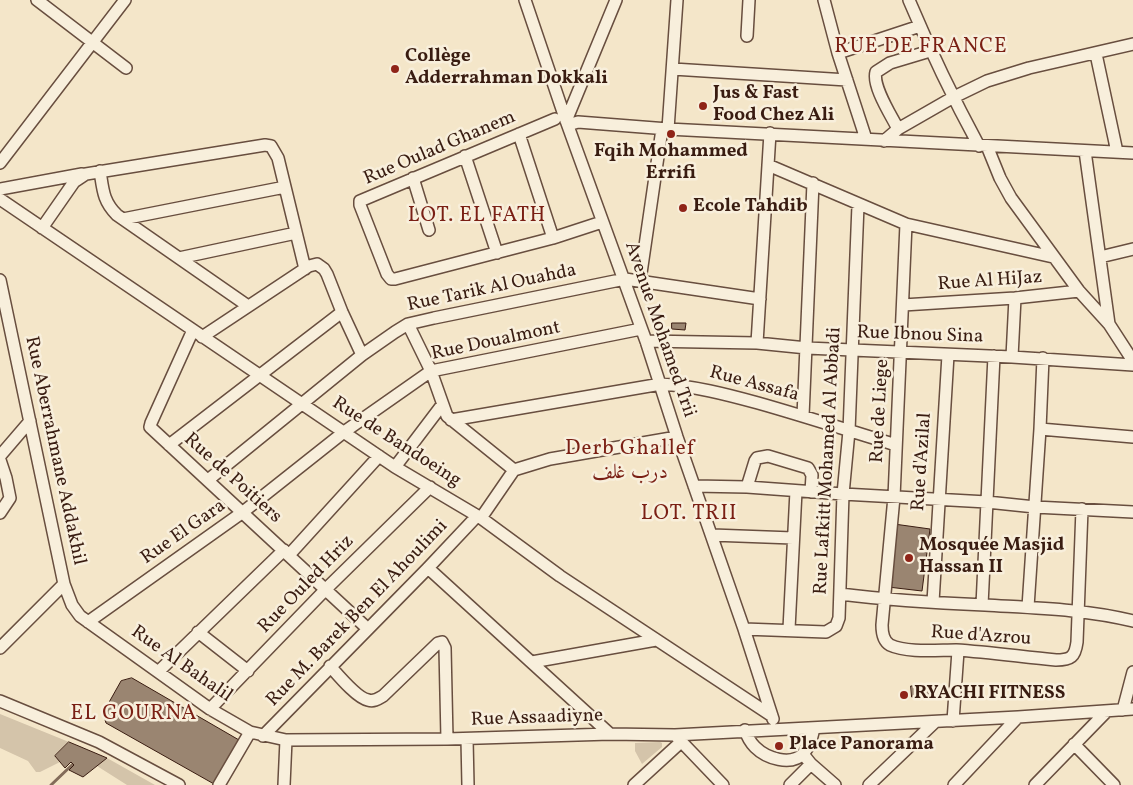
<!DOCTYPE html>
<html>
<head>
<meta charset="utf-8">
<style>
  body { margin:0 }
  canvas { display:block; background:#f4e6c9 }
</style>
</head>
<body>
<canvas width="1133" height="785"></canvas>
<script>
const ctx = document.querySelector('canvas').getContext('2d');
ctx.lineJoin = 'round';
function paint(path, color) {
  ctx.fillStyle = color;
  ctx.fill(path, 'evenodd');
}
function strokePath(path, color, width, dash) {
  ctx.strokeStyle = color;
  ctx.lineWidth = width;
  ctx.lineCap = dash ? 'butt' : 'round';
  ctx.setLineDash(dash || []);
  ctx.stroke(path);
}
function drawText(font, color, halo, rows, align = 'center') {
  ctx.font = font + ' Vollkorn,Amiri,serif';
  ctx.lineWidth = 5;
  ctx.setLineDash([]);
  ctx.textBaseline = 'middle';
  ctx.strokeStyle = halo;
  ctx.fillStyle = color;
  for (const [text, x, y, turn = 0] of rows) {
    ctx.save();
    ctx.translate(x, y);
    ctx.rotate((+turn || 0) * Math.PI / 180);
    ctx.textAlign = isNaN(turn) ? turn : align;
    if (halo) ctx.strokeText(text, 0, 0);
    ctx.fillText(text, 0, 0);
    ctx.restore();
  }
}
paint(new Path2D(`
  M0 714 69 742 60 762 40 772H36L28 761 0 748Z
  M660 742 662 743V747L642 764 635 751V743Z
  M107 758 155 785H127L97 766Z`), '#d4c4aa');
strokePath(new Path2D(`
  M51 785 73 764`), '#836c5a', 3);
const building = new Path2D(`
  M672 323H686L685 330 672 329Z
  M894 524 930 529 922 591 888 587Z
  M132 678 239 740 214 784 106 723 103 713 121 681Z
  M911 686H928L929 697H912Z
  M69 742 81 747 107 758 83 777 69 770 74 765 71 762 65 768 55 756Z`);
paint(building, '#9a8571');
strokePath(building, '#391c11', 1);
const minor = new Path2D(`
  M37 0 126 68
  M525 0 564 115 646 341 677 437 744 629 773 719
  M824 0 838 53 866 139
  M909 0C930 50 953 98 979 146
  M747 36 749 0
  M838 53 920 26
  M1096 54 1117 152
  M673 69 847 80
  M555 119 360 201V205L387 274 391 279H395L553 238 602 222
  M566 121 616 0
  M568 125 578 122 668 129 1133 153
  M668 129 677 0
  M898 129C891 115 872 86 876 72L890 63 930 51
  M519 134 553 238
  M884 141 898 129 952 98 987 81 1029 68 1133 44
  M987 146 1000 178 1011 198 1079 291 1109 324 1133 361
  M1085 151 1109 324
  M465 156 497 253
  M0 163 125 0
  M768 165 906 224 1053 257
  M100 171C103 190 103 201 117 215L248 306
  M413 178 429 230
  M0 189 82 174
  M0 199 395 467 481 518 560 576 772 716
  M123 219 285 187
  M906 224 894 497 882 625C882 633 883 641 890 645 907 653 937 650 956 650 989 652 1023 657 1056 660 1071 660 1075 657 1077 642L1082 509
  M42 228 74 182 86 174 265 145 271 146 278 158 305 269
  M1100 257 1133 249
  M179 258 296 233
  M0 280 64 584 72 605 80 616 210 709 250 732 286 740 447 739 610 734 675 735 1018 717 1133 709
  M640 280 662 129
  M903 305 1015 298 1079 291
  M408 324 431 371 447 416 514 470
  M193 330 151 423 150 427 368 629
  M202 337 309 266 317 264 324 269 327 274 342 312 362 355
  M646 341 757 343 807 348 1012 357 1133 365
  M757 343 770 133
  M1012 357 1015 298
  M803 416 813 183
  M451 420 661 384C694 386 725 394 758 403 804 416 850 431 896 445
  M1040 429 1133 437
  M169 445 342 312
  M0 456 30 421
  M0 460 6 478 10 498 0 513
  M395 467 442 405
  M208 480 362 355 395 332 408 324 434 318 625 279 760 299
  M694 486 747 487 843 494 987 502 1035 507 1133 512
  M747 487 755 461 757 458 768 456 808 468 812 475 811 492
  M481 518 514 470 550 459 677 437
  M712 535 793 538
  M289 555 379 456
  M428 568 610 734
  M840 594C888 600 937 603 985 605 1035 608 1085 609 1133 621
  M933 602 948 355
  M982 605 994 356
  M1028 607 1040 429 1043 358
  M88 622 243 512 344 432 431 371 641 329
  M744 629 826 632 836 626 839 618 843 494 849 431 858 205
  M789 629 796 491
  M198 632 248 671
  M0 648 64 584
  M532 662 656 640
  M330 666C338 675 357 698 368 700 374 702 378 699 383 696L438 643 442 642 445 648 447 739
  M158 672 284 550
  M0 701 99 742 179 785
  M210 709 326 589 430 487
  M1123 710 1133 672
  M953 721 958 651
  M745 730C747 736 750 742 755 747 766 758 791 767 804 753 810 746 812 737 814 728
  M675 735 723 785
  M263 736 428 568 477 516
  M467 739 468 785
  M1074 744 1114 785
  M803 754 811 764 835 785
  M219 785 250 732
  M284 785 286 740
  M634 785 682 741
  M790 785 811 764
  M869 785 935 722
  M954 785 1018 717
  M1035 785 1106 712`);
strokePath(minor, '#684e3f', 14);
strokePath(minor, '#f8efdc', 11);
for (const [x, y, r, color] of [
  [395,69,5,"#8f2418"],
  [703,106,5,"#8f2418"],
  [671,134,5,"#8f2418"],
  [683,208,5,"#8f2418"],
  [909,558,5,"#8f2418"],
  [904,695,5,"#8f2418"],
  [779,746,5,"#8f2418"]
]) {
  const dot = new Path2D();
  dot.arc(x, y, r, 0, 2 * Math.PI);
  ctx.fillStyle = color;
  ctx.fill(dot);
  strokePath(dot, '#f8efdc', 2);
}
drawText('bold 19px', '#391c11', '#f8efdc', [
  ["Collège",405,58],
  ["Adderrahman Dokkali",405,80],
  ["Jus & Fast",713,95],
  ["Food Chez Ali",713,117],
  ["Fqih Mohammed",671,153,"center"],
  ["Errifi",671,175,"center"],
  ["Ecole Tahdib",693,208],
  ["Mosquée Masjid",919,547],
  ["Hassan II",919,569],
  ["RYACHI FITNESS",914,695],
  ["Place Panorama",789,746]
], 'left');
drawText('19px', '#391c11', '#f8efdc', [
  ["Rue Oulad Ghanem",440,149,-23],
  ["Rue Al HiJaz",990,282,-4],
  ["Rue Tarik Al Ouahda",492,289,-12],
  ["Avenue Mohamed Trii",659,330,71],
  ["Rue Ibnou Sina",920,336,2],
  ["Rue Doualmont",496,342,-12],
  ["Rue Assafa",754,385,15],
  ["Rue de Liege",881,411,-87],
  ["Rue de Bandoeing",396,443,33],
  ["Rue Aberrahmane Addakhil",54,451,78],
  ["Rue Lafkitt Mohamed Al Abbadi",829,461,-87],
  ["Rue d'Azilal",923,462,-86],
  ["Rue de Poitiers",232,479,42],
  ["Rue El Gara",184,533,-35],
  ["Rue Ouled Hriz",307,585,-46],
  ["Rue M. Barek Ben El Ahoulimi",358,614,-46],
  ["Rue d'Azrou",981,637,4],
  ["Rue Al Bahalil",181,665,35],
  ["Rue Assaadiyne",537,719,-2]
]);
ctx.letterSpacing = '1px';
drawText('21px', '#7a1f14', '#f8efdc', [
  ["RUE DE FRANCE",921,48],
  ["LOT. EL FATH",477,217],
  ["Derb Ghallef",630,450],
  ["درب غلف",630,474],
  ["LOT. TRII",689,515],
  ["EL GOURNA",134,715]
]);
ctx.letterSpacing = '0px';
</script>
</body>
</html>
